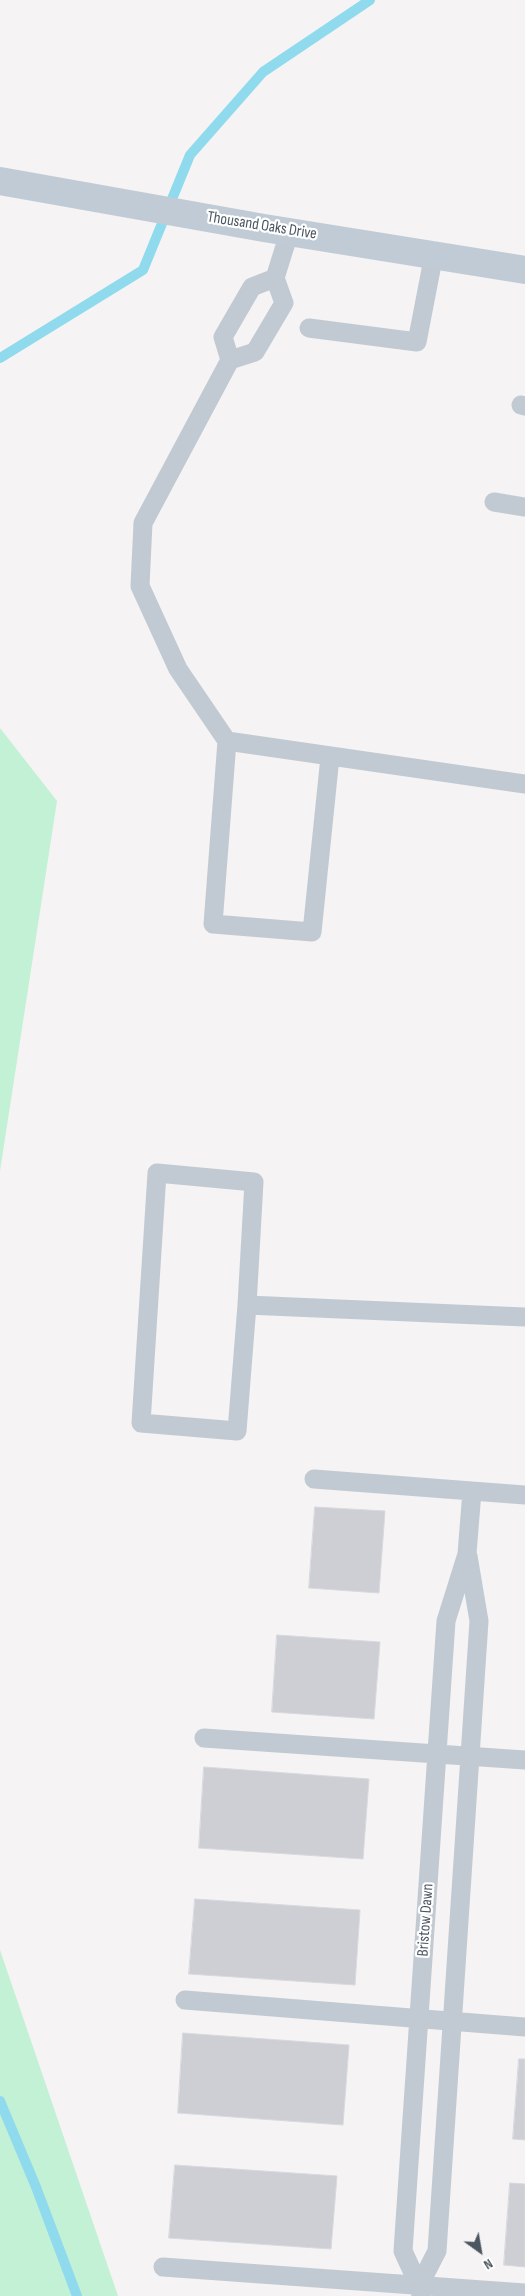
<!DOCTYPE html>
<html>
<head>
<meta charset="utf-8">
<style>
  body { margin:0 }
  #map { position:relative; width:525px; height:2296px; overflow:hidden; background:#f5f3f3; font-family:"Sofia Sans Condensed",sans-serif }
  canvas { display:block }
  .north { position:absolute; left:455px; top:2226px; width:50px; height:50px; -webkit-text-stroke:4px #fff; paint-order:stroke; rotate:148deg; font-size:14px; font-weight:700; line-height:20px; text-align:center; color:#4a5661 }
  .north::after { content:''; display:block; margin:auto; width:18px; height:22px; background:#4a5661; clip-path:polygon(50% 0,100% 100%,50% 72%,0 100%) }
</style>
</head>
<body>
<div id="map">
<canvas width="525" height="2296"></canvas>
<div class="north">N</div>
</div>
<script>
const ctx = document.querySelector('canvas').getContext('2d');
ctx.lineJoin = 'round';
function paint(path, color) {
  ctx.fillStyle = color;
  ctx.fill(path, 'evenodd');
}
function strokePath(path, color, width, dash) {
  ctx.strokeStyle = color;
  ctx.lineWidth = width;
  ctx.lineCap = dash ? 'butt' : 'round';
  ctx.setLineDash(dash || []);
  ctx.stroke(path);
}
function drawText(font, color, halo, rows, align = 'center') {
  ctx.font = font + ' "Sofia Sans Condensed",sans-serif';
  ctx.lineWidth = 4.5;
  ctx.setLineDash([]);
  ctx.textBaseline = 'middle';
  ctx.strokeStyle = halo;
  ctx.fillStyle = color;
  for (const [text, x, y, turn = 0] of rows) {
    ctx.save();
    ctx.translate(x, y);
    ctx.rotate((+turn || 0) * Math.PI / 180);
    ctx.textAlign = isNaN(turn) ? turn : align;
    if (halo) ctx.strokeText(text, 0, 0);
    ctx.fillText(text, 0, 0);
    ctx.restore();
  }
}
paint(new Path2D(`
  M0 728 57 801 0 1171Z
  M0 1950 118 2296H0Z`), '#c3f1d5');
strokePath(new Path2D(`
  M0 358 143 270 190 155 263 72 370 0
  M0 2101 36 2187 77 2296`), '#90daee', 10);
const building = new Path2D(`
  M315 1507 385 1511 379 1593 309 1588Z
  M277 1635 380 1642 374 1719 272 1712Z
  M204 1767 369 1779 363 1859 199 1848Z
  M195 1899 360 1910 355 1985 189 1974Z
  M183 2033 349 2045 343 2125 178 2113Z
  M519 2059H525V2140L513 2139Z
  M175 2165 337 2176 331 2249 169 2238Z
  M510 2183 525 2184V2267L504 2265Z`);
paint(building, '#cdcfd5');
strokePath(building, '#d7d9de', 1);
strokePath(new Path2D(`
  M290 230 275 278 284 303 255 352 230 360 143 523 140 586 178 669 227 741 525 784
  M309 328 417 342 434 254
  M230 360 223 337 252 287 275 278
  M521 405 525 406
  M494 502 525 507
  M227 741 213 924 312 932 330 757
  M157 1173 254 1182 247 1305 237 1431 141 1423Z
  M247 1305 525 1317
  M314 1479 525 1495
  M204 1738 525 1760
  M185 2000 525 2027
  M163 2267 525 2293
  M419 2286 437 2251 479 1621 468 1556
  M421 2296 419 2286 403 2251 446 1621 467 1554 472 1491`), '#c1cad2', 19);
strokePath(new Path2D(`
  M0 181 264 228 525 270`), '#c1cbd6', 28);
drawText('16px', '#4a5661', '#fff', [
  ["Thousand Oaks Drive",262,226,9],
  ["Bristow Dawn",426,1920,-86]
]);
</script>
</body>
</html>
